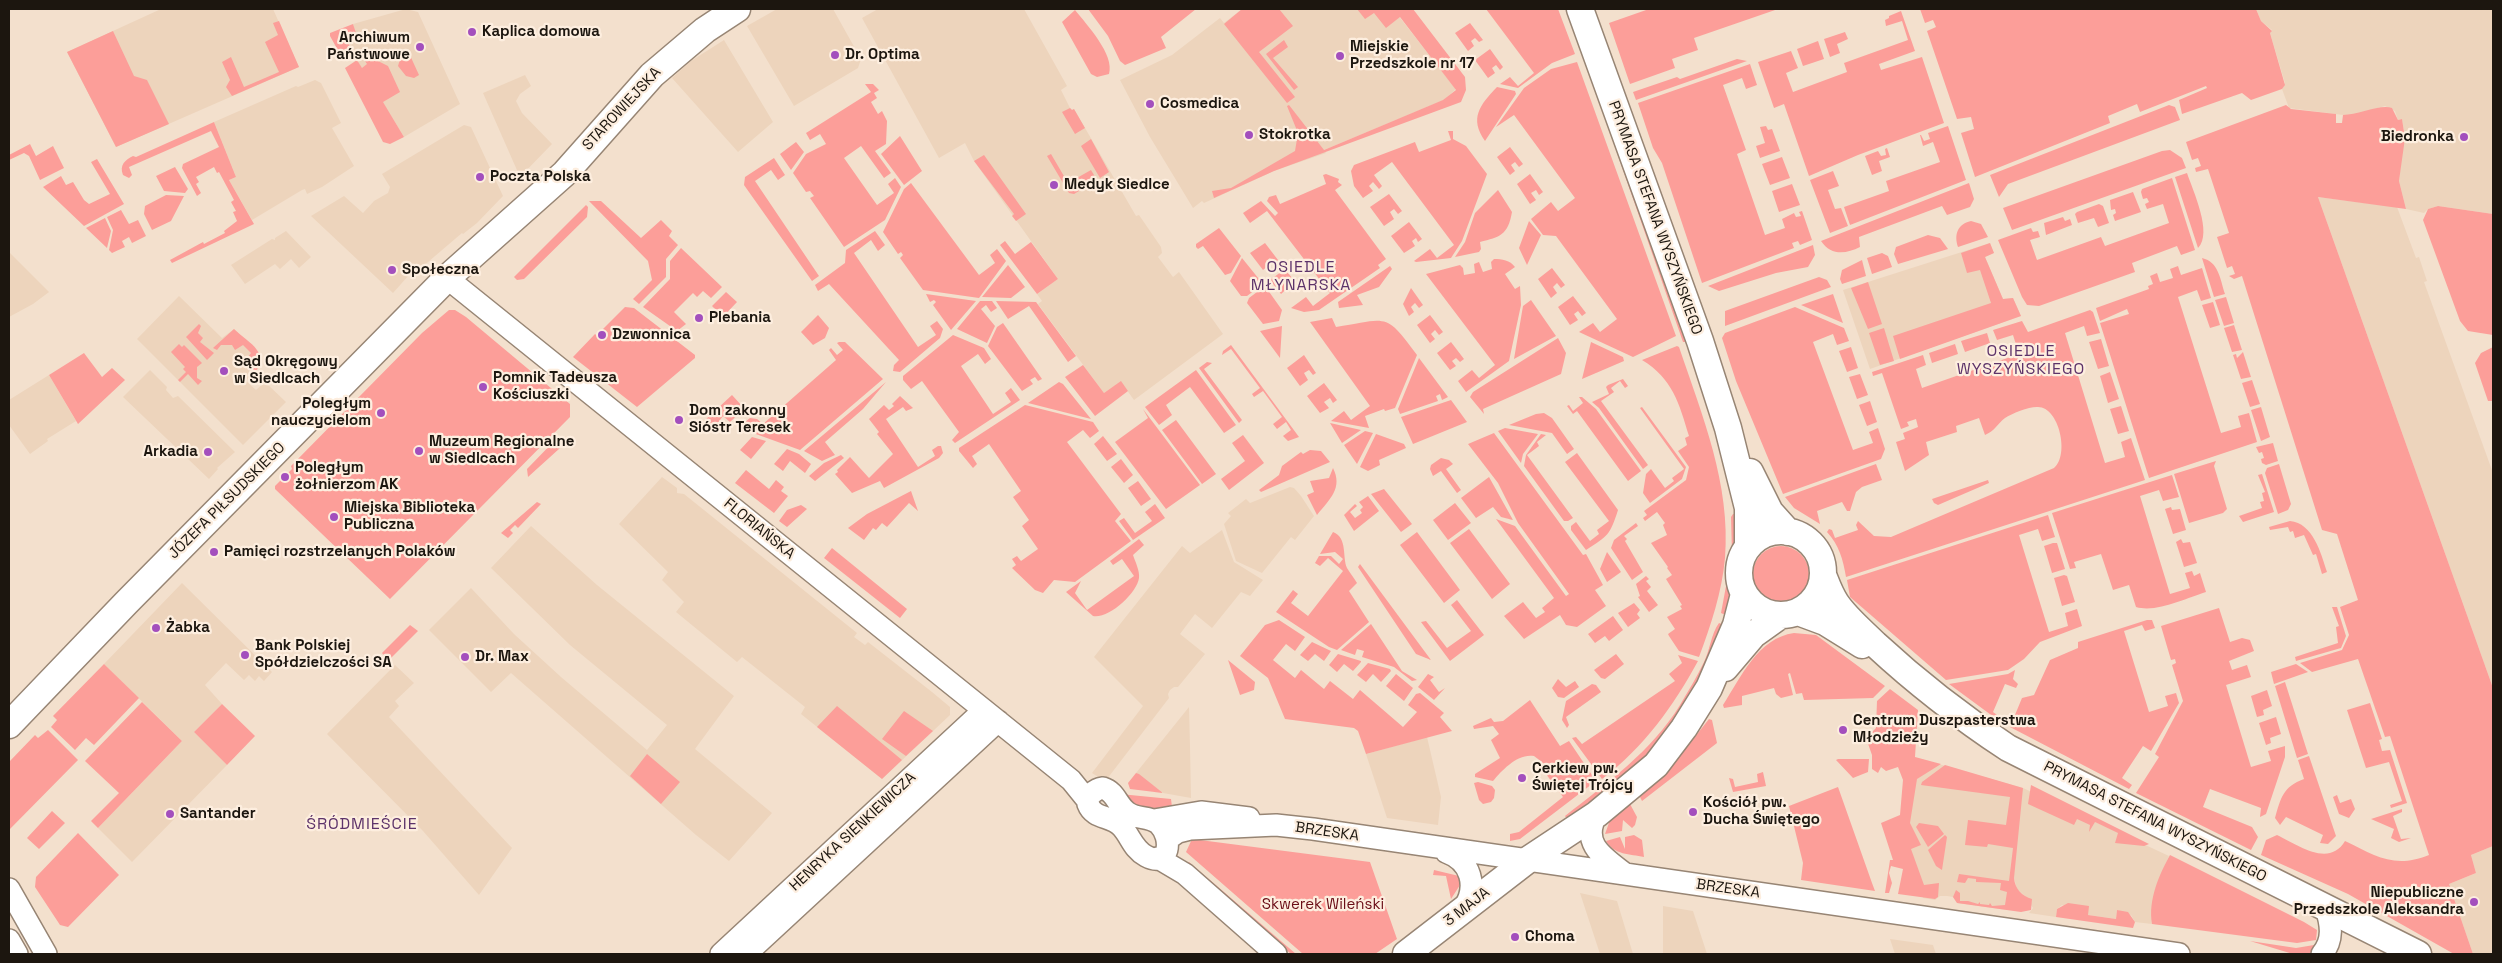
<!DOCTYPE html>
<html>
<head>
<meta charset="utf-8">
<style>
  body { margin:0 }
  #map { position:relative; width:2502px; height:963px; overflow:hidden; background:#f3e0cd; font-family:"Space Grotesk",sans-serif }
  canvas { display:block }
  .frame { position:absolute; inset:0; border:10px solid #1c160f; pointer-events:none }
</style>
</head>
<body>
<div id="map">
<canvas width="2502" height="963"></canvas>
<div class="frame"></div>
</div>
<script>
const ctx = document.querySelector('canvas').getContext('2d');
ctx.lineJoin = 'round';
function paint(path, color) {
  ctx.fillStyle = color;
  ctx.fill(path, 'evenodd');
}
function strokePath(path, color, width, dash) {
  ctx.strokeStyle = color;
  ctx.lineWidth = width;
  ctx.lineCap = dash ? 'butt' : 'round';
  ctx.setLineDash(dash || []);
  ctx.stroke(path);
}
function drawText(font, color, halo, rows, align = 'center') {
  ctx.font = font + ' "Space Grotesk",sans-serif';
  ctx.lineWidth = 4.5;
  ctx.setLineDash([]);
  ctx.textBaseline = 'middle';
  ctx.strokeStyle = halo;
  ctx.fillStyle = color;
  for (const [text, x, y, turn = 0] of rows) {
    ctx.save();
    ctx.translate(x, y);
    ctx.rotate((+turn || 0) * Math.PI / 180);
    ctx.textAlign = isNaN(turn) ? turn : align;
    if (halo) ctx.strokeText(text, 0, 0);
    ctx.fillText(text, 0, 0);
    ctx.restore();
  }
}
paint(new Path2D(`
  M161 9H273L299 67 116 147 67 52Z
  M406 9 418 12 460 104 404 137 351 51 347 36 355 33 353 24Z
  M777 9H833L861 59 858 68 794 106 747 26Z
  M878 9H1024L1067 86 1061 90 1070 108 1072 110 1074 109 1136 216 1139 215 1161 247 1162 253 1158 257 1173 277 1179 272 1223 334 1134 400 1121 382 1104 393 1038 304 1042 301 1037 294 1058 279 974 161 965 143 939 158 862 18Z
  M1242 9H1393L1456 89 1444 100 1324 150 1326 153 1274 171 1204 203 1202 201 1193 208 1150 137 1120 80 1172 55 1220 18 1224 23Z
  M2256 9H2493V214L2438 206 2428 209 2424 213 2406 209 2399 181 2404 131 2402 119 2398 120 2395 111 2385 106 2353 115H2343L2289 108 2282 89 2285 83 2270 33 2272 30 2261 21Z
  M724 40 773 122 738 152 672 78 691 61Z
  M525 75 531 86 520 94 516 101 522 113 552 144 520 177 483 93Z
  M315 80 321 83 341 123 332 128 354 166 322 187 307 194 305 189 302 190 252 220 229 180 236 177 214 122 296 86 298 87Z
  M464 125 471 127 503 196 477 223 463 234 462 233 421 268 417 266 393 293 311 216 344 196 363 213 374 201 388 193 390 187 382 174Z
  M2318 197 2397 207 2416 258 2419 257 2427 281 2424 282 2493 473V688Z
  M286 231 311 257 299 268 291 259 280 269 275 264 245 284 231 265 272 239 275 240V238Z
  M1990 243 1994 253 1985 257 2003 299 2013 298 2021 316 1870 369 1843 290Z
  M9 252 49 292 33 304 9 317Z
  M179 296 222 338 234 329 257 351 261 357V366L246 381 256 390 265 382 286 402 243 445 137 339Z
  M150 370 167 387 166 390 173 398 178 396 235 452 217 468 218 469 209 479 123 397Z
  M49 375 76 421 47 439 48 441 30 454 9 425V400Z
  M662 477 677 488V493L684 494 857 633 854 637 865 645 868 642 932 692 950 707V715L882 779 801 714 805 707 742 657 737 662 676 612 684 602 662 580 668 572 619 524Z
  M1290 487 1294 488 1301 496 1314 516 1295 540 1291 537 1262 573 1236 561 1224 524 1231 516 1228 513 1246 499 1250 503Z
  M531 526 597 585 734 696 695 749 772 813 729 861 696 835 511 673 491 692 429 630 471 588 514 634 561 677 647 750 667 725 570 645 491 568Z
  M1222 530 1234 562 1263 580 1250 596 1241 592 1212 628 1195 614 1180 634 1205 654 1178 687H1174L1170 690 1168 694 1169 698 1107 779 1103 780 1092 773 1143 706 1094 657 1182 546 1190 553Z
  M182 583 272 672 264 681 259 676 255 681 249 675 244 680 226 663 205 685 222 704 194 732 227 765 132 862 98 828 182 741 104 664Z
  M395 665 414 683 395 701 399 706 389 717 512 848 479 895 423 831 327 734Z
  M1189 707 1190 747 1191 798 1163 793 1136 773Z
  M1427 737 1441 797 1438 825 1387 818 1366 754Z
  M1914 757 2023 788 2169 856 2156 887 2151 915 2152 924 2135 922 2131 915 2117 910 2116 919 2088 915 2062 905 2057 909 2056 917 2029 913 2033 908 2026 897 2017 889 2014 878 2007 910 1957 903 1953 897 1947 896H1940L1935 900 1923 898 1903 843Z
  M2493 846V954H2473L2449 884 2476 873 2471 855Z
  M1580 893 1617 901 1633 954H1600Z
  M1663 906 1693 911 1707 954H1663Z
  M1890 939 1933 945 1936 954H1895Z`), '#edd4bc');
paint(new Path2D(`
  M1088 9H1196L1161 37 1166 48 1125 65 1120 61 1108 36Z
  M1242 9H1279L1293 26 1259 52 1295 97 1287 103 1224 24Z
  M1357 9H1413L1465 77 1466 90 1461 102 1274 171 1214 198 1212 191 1231 188 1295 151 1298 133 1287 106 1289 105 1324 150 1443 100 1456 90 1400 17 1386 28 1374 13 1365 19Z
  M1486 9H1558L1575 54 1552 63 1518 88 1500 84 1510 77 1518 86 1534 73Z
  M1649 9H1778L1694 38 1698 50 1672 59 1675 68 1630 84 1609 23Z
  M1920 9H2256L2261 21 2272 31 2270 33 2285 85 2282 89 2251 100 2242 93 2182 114 2179 100 2207 88 2206 86 2140 112 2137 104 2108 116 2110 123 1975 177 1961 133 1974 129 1971 117 1957 119 1927 31 1936 27 1933 20 1925 23Z
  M1075 10C1087 25 1115 55 1109 74L1097 77 1091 74 1062 22Z
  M1901 11 1915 51 1879 64 1881 70 1922 57 1944 123 1858 155 1809 176 1784 104 1774 108 1758 62 1791 51 1798 68 1786 73 1793 92 1847 72 1844 63 1908 40 1902 21 1886 26 1885 20 1889 18V16Z
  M279 21 299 67 232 96 226 87 230 80 222 62 231 57 244 87 279 72 265 42 278 35 273 23Z
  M1470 23 1483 40 1479 42 1475 38 1471 41 1474 46 1468 51 1455 33Z
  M353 24 356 33 347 37 351 51 340 54 330 36V33Z
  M113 31 134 76 147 80 169 124 116 147 67 52Z
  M1845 32 1848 39 1837 44 1840 53 1830 57 1824 39Z
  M1284 40 1288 47 1273 58 1298 87 1294 90 1266 54Z
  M1818 41 1824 59 1803 66 1797 49Z
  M1490 49 1503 67 1500 70 1496 65 1492 68 1495 73 1488 78 1475 60Z
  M408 51 419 75 414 78 406 76 398 66 401 56Z
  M370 57 388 66 400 92 383 102 404 137 390 144 383 142 345 68 357 60 362 68 367 64 363 58Z
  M1737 59 1747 61 1636 100 1633 92 1677 77 1680 79Z
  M1585 61 1688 342H1683Z
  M1577 62 1676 336 1633 357 1579 332 1593 323 1600 332 1617 319 1556 236 1543 235 1531 219 1551 202 1558 211 1575 198 1514 115 1496 127 1524 88 1551 69Z
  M1750 64 1757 85 1746 89 1742 78 1723 85 1746 150 1737 154 1765 235 1785 228 1782 219 1794 213 1796 217 1801 216 1799 212 1802 211 1812 240 1800 245 1798 241 1792 243 1794 248 1702 283 1662 163 1653 148 1638 103Z
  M865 84H873L879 90 874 93 877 98 871 102 878 114 882 111 887 121 886 144 875 151 891 173 884 178 861 146 844 158 877 205 894 193 888 184 895 178 901 187 885 220 844 247 810 198 814 196 810 191 806 192 793 173 806 154 826 144 820 134 810 140 806 133 871 92Z
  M1497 87 1515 91 1516 94 1485 141C1469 118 1480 105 1497 87Z
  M2169 105 2175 107 2180 120 2008 184 1999 197 1990 175Z
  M2286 105 2291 109 2336 114V123H2342L2343 115C2358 115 2380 104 2392 108L2398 120 2402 119 2405 138 2399 181 2406 209 2318 197 2493 688V846L2471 855 2476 873 2449 884 2473 954H2454L2348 894 2261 855 2266 840 2277 835C2298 845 2329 868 2345 841 2376 856 2394 869 2429 855L2390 736 2385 737 2358 659 2312 672 2300 663 2342 650 2349 635 2340 607 2358 600 2337 534 2322 530 2242 276 2234 279 2229 276 2235 274 2232 266 2227 268 2217 237 2229 233 2208 169 2196 172 2195 168 2201 166 2198 158 2192 160 2186 142Z
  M1070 108 1072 110 1074 109 1085 128 1075 134 1062 112Z
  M214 122 236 177 229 180 254 224 172 263 170 260 203 242 204 244 225 233 224 231 237 221 233 212 236 211 231 202 234 200 219 172 217 173 214 167 196 177 199 182 196 184 201 193 197 196 182 168 183 164 219 147 211 131 129 167 132 175 129 178 123 175C119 165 125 160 133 156L136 157Z
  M1766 126 1768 130 1772 129 1780 151 1760 158 1756 146 1765 143 1760 127Z
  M1948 126 1966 180 1850 225 1844 207 1889 191 1886 181 1940 162 1933 142 1923 146 1920 135H1921L1924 141 1930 139 1928 133Z
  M1448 131H1453V139L1466 146 1487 174 1462 241 1451 258 1416 262 1414 261 1430 249 1437 258 1454 245 1392 162 1374 175 1382 186 1379 189 1373 182 1369 186 1373 191 1363 198 1354 186 1351 171 1354 165 1415 142 1419 152 1451 140Z
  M900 136 922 171 904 185 881 154Z
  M1091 139 1109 172 1100 178 1081 146Z
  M796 142 804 152 791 170 780 154Z
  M30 144 36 156 53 146 64 168 40 180 29 156 24 153 9 160V155Z
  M1510 147 1523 164 1519 167 1515 162 1511 165 1515 171 1510 175 1497 157Z
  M1887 148 1890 157 1879 161 1882 171 1872 175 1865 156 1878 151 1881 156 1886 155 1885 149Z
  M2170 150 2182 158 2186 168 2012 230 2003 208 2162 151Z
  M1051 154 1068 183 1091 170 1097 180 1074 194 1069 193 1047 156Z
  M984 155 1026 214 1016 221 1012 216 1014 214 974 161Z
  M1782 157 1790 178 1770 185 1762 164Z
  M774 158 785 175 778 180 771 170 755 181 819 276 812 281 744 185 745 177Z
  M97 159 124 204 84 226 43 187 61 176 66 185 73 182 84 200 89 204 110 194 91 162Z
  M175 167 188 189 185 193 164 191 156 176Z
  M1833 171 1839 186 1828 190 1835 209 1841 208 1848 226 1830 233 1810 180Z
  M2187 173C2193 191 2213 233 2198 248L2175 177Z
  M1326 174 1339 179 1338 182 1342 185 1335 190 1386 259 1378 265 1380 268 1319 310 1304 312 1291 308 1306 297 1313 306 1330 293 1267 211 1250 223 1243 213 1261 201 1275 216 1278 213 1267 201 1269 197 1276 195 1280 204 1326 184 1323 175Z
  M1530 174 1543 192 1539 195 1536 190 1531 193 1536 200 1530 204 1517 184Z
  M2172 178 2195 250 2181 255 2177 246 2132 263 2135 272 2039 306 2027 305 2022 297 1998 240 2031 228 2033 232 2038 231 2040 237 2030 240 2037 260 2101 237 2105 246 2169 223 2163 204 2147 209 2145 204 2149 202 2147 198 2143 199 2141 192 2142 189Z
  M911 183 979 275 995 263 990 255 997 249 1006 261 979 298 923 290 900 258 903 255 901 252 898 254 883 232 904 189Z
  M1969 183 1974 199 1970 207 1947 215 1942 206 1859 237 1860 247C1846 254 1831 256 1821 241Z
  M1792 184 1800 205 1779 212 1772 191Z
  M1498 190 1512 212C1508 235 1500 237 1480 242L1481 249 1479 252 1455 257 1465 242 1475 213Z
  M2133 192 2141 212 2115 221 2113 215 2116 213 2115 209 2111 210 2110 200Z
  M1389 194 1402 211 1398 214 1394 209 1390 212 1394 219 1384 226 1370 207Z
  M166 195 184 196 171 221 152 230 144 214 145 206Z
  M589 201H601L641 238 661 220 672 231 669 236 678 245 666 259V277L639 304 633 299 652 280 648 261Z
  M2099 204 2103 206 2109 223 2098 227 2094 218 2078 223 2075 214 2077 212Z
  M586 205 588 207 587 217 524 279 517 280 514 277Z
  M2438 206 2493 214V335L2468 331 2460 321 2423 220 2428 209Z
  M121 210 129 224 138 220 146 236 132 243 129 237 122 241 125 247 112 253 109 250 113 230 107 217Z
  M2063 217 2065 221 2070 219 2072 225 2046 235 2044 223Z
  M105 218 111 231 107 248 86 228Z
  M1529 221 1541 235 1527 265 1519 248Z
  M1971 221 1981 224 1988 237 1958 247C1954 235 1957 224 1971 221Z
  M1409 222 1422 239 1418 242 1416 238 1412 241 1415 246 1404 253 1391 236Z
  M1219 228 1241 256 1231 273 1225 275 1203 246 1198 249 1196 247V244Z
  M875 231 885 245 878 251 871 240 854 253 918 347 936 335 930 326 937 321 943 329 940 338 900 372 893 371 894 365 899 360 829 284 818 291 815 285 845 263 846 250Z
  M1928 235 1940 238 1948 249 1898 264 1894 254 1896 247Z
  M1005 241 1015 254 1031 242 1058 279 1037 294 1000 245Z
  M1265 243 1278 260 1275 263 1270 258 1266 261 1269 265 1263 270 1250 253Z
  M1990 243 1994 253 1985 257 2003 299 2013 298 2021 316 1900 359 1893 336 1991 303 1980 270 1967 273 1961 253Z
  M1813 245 1815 255 1808 267 1776 273 1719 291 1708 286Z
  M681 248 722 287 711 298 703 291 697 297 693 293 674 312 686 324 677 331 643 307 670 279V261Z
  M1882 253 1888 256 1892 267 1872 274 1867 258Z
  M1242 258 1263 284 1247 296H1241L1230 281Z
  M2202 258C2219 262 2220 279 2225 294L2214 297Z
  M1494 259C1502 259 1510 260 1515 267L1505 274 1515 289 1520 286 1521 305 1509 361 1466 392 1458 381 1472 370 1479 378 1495 365 1426 274 1460 265 1463 268 1464 275 1475 273 1474 264 1479 262 1483 272 1492 269 1491 262Z
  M1862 260 1866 276 1842 284 1840 279 1842 270Z
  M1008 265 1025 287 1011 298 982 297Z
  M1390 266 1392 269 1379 287 1357 295 1363 305 1339 308 1338 302Z
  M2178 266 2181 275 2202 268 2211 298 2201 301 2197 290 2178 297 2221 433 2241 427 2238 416 2249 413 2257 442 2149 478 2100 323 2129 314 2127 309 2100 321 2096 308 2149 289 2148 286 2153 284 2150 276 2157 273 2160 282 2173 278 2170 269Z
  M1552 268 1565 285 1561 288 1557 283 1553 287 1557 293 1551 298 1538 279Z
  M1285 269 1299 287 1295 290 1291 285 1281 294 1270 280Z
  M1819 277 1827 280 1831 287 1725 326V311Z
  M1868 282 1882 324 1868 329 1851 288Z
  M1265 286 1282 310 1279 321 1263 324 1247 303 1249 298Z
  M1411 288 1423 305 1419 308 1415 303 1411 307 1414 312 1409 316 1403 304Z
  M726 292 737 302 720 320 716 316 719 313 712 306Z
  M926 294 976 301 951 330 933 305 936 302 934 300 930 302Z
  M1833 294 1843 323 1801 305Z
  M1573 296 1586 313 1582 316 1578 311 1574 314 1578 320 1570 325 1558 307Z
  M2226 297 2234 323 2224 326 2215 300Z
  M1531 300 1556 336 1514 359 1523 306Z
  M980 301H992L997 308 991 312 986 305 981 309 995 326 987 343 957 329Z
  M996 301 1036 302 1076 356 1068 362 1029 306 1008 319Z
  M2213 302 2220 325 2210 328 2202 305Z
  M625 307 634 308 695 355V358L637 407 573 357 595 334 602 340 608 333 603 329Z
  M1795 307 1844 328 1849 341 1837 345 1833 334 1813 342 1853 450 1873 443 1869 432 1878 428 1885 449 1881 459 1783 494 1736 381 1722 338 1725 333Z
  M449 310H455L466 317 570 404V417L390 599 275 489V486L292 469 291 466 422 333Z
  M2090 310 2093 312 2100 333 2087 336 2084 326 2065 333 2105 463 2125 457 2121 442 2131 438 2145 480 1846 577C1843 559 1839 545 1827 532L1829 529 1832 530 1835 538 1858 530 1856 525 1858 521 1874 536 1891 537 2054 468C2070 455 2059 407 2038 407 2031 406 2012 413 2005 418 1997 424 1995 431 1985 435L1979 418 1956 426 1957 432 1926 442 1929 455 1905 471 1896 442 1905 439 1903 433 1918 427 1916 419 1907 422 1909 426 1901 429 1882 373 1873 376 1872 372 1923 355 1926 365 1916 369 1922 388 2019 354 2013 335 1997 340 1993 330 2022 321 2028 332Z
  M818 315 829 328 825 338 813 345 801 332Z
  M1430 315 1443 332 1439 335 1435 330 1431 334 1435 339 1430 343 1417 325Z
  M1332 318 1336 327C1387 319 1385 311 1417 355L1395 408 1385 411 1384 409 1365 416 1369 428 1331 421 1344 411 1351 420 1370 406 1310 322Z
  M1003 323 1042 379 1038 381 1035 377 1030 380 1033 384 1022 391 988 346 997 327Z
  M199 324 201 326 198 333 203 338 200 342 214 353 207 360 186 337Z
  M2234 325 2242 350 2232 352 2224 328Z
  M1282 326 1280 358 1260 331Z
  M1884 328 1894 361 1880 365 1869 333Z
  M234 329C250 344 272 353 253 375L251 374 252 364 246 360 251 353 243 345 235 350 232 345H221L217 350 213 348Z
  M1987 333 1990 343 1965 352 1961 341Z
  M953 335 984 348 991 359 985 364 978 354 961 366 993 414 1011 402 1005 393 1011 388 1020 400 955 443 952 440 959 432 922 381 911 389 903 380V376Z
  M1558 338 1566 353 1561 374 1483 409 1484 414 1470 397 1473 392Z
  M2101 339 2109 366 2098 369 2089 342Z
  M839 342H845L883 379 800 450 742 429 740 426 750 418 757 419 763 424 836 360 829 350 831 348 837 355 843 350 837 343Z
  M1451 342 1464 359 1460 362 1456 358 1452 361 1456 366 1450 370 1437 353Z
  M1591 342 1623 357 1624 361 1582 379Z
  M179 344 182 347 184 345 202 363 197 367V378L202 381 198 385 188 374 180 382 178 380 186 372 183 369 185 367 171 352Z
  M1955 344 1958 354 1932 363 1929 353Z
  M1231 345 1299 437 1288 441 1283 436 1291 430 1286 422 1277 429 1273 424 1282 417 1263 391 1254 397 1252 394 1260 388 1231 349 1222 355 1223 351Z
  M1677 346 1679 347C1702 415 1731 484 1725 558 1722 592 1711 625 1699 657L1679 651 1669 636 1668 634 1675 629 1667 617 1682 609 1680 606 1682 605 1666 579 1672 575 1667 568 1668 567 1651 543 1667 535 1663 525 1665 523 1657 512 1645 521 1643 518 1647 515 1644 511 1686 480 1689 467 1678 451 1687 445 1685 438 1689 436C1679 403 1673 379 1642 360Z
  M1851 347 1858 368 1847 372 1839 351Z
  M2493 347V401H2488L2475 363 2481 353Z
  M2243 352 2251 377 2241 379 2233 355 2236 354 2237 358Z
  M84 353 102 377 112 368 125 380 78 424 49 375Z
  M1304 355 1316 373 1313 375 1309 370 1304 373 1308 380 1300 386 1287 368Z
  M1419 358 1448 397 1442 400 1440 394 1436 396 1438 401 1400 414 1398 409Z
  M1207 362 1212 363 1204 369 1242 420 1239 423 1199 368Z
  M1083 365 1104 393 1121 381 1128 391 1095 416 1065 377Z
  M1196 370 1236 425 1224 433 1190 387 1166 405 1172 415 1159 425 1145 407Z
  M2110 372 2119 399 2108 403 2100 376Z
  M1860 374 1868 395 1857 399 1849 377Z
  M1623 379 1628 386 1625 388 1620 381 1611 388 1614 392 1601 401 1648 465 1643 469 1599 408 1592 402 1609 394 1606 387 1608 385Z
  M2252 380 2260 404 2250 407 2242 383Z
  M886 382 863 409 825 442 835 455 822 461 804 451Z
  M1059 382 1063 384 1091 419 1028 403Z
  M1324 383 1337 400 1333 403 1330 398 1324 402 1329 408 1320 413 1307 396Z
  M732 395 742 406V411L730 422 723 416 713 429 704 421Z
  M900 396 913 408 906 411 903 407 886 419 918 467 935 456 932 450 938 446H941L943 453 939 458 884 488 880 481 852 493 835 474 838 472 837 470 850 457 869 478 893 454 877 434 879 432 869 419 884 405 889 410 894 406 892 404Z
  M1579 397H1582L1596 409 1641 471 1628 481 1577 411 1573 414 1567 406 1569 405 1573 411 1583 403Z
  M1451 400 1467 422 1413 444 1401 417Z
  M1870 401 1877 422 1867 426 1859 405Z
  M1025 405 1093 422 1099 431 1090 438 1083 430 1067 442 1121 514 1115 521 1131 541 1075 582 1054 580 1043 593 1035 590 1012 568 1016 565 1012 559 1017 556 1021 561 1038 549 1022 526 1029 520 1013 497 1021 491 989 444 972 456 977 464 973 468 959 451V448Z
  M2121 406 2129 431 2118 434 2110 409Z
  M1642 407 1686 467 1682 479 1650 503 1643 493 1646 474 1651 469 1665 488 1674 481 1672 478 1684 469 1640 408Z
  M2261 407 2270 437 2261 441 2251 410Z
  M1143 409 1200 485 1166 509 1115 442 1148 418Z
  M1544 413 1552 418 1574 449 1567 454 1552 433 1509 425 1536 414Z
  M1176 420 1216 474 1202 484 1162 430Z
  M1330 423 1361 430 1342 443Z
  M1505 428 1538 434 1523 454 1521 463 1498 431Z
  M1365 431 1373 433 1357 464 1344 445Z
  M1494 433 1583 555 1586 554 1603 585 1595 590 1606 606 1577 627 1566 625 1560 615 1524 639 1504 616 1523 602 1536 618 1545 612 1542 608 1554 598 1496 519 1515 526 1566 596 1569 594 1518 523 1498 483 1468 444Z
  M1376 434 1404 444 1406 448 1379 460 1380 465 1368 471 1360 467Z
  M1541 434 1546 435 1537 442 1539 446 1527 455 1573 518 1568 521H1564L1524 466 1526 455Z
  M1243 435 1264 463 1229 490 1221 479 1245 461 1232 443Z
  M559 436 570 439 528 477 527 469Z
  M1103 436 1117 454 1107 461 1094 444Z
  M752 437 766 441 751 459 740 450Z
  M2273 443 2278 461 2266 465 2262 463 2261 459 2264 458 2262 452 2259 453 2256 447Z
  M787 449 799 454 811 464 805 473 790 461 783 471 774 464Z
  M1310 450 1321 451 1330 462 1261 492 1259 490 1279 475 1282 466 1301 452 1303 454Z
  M1577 453 1618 510C1610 535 1608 536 1586 550L1571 530V526L1576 522 1590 541 1599 534 1597 530 1609 521 1565 462Z
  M841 455 844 458 815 481 809 476 824 463Z
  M1441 458 1449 460 1453 464 1446 469 1461 490 1457 493 1441 471 1433 476 1430 469 1431 465Z
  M1121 459 1133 475 1124 483 1111 467Z
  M2216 461 2214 466 2227 509 2223 513 2189 523 2174 474Z
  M1876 464 1882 480 1862 487 1856 492 1850 511H1847L1842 502 1817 511 1820 524 1794 508 1785 497Z
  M2279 464 2291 504 2288 510 2278 514 2265 473 2267 468Z
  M1333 468C1343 488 1330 499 1317 515L1307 495 1314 492 1310 481 1329 478Z
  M746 470 769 489 776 480 784 487 781 491 788 496 774 513 735 483Z
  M2262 474 2274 512 2243 522 2239 516 2262 508 2260 502 2264 501 2262 493 2265 492 2258 475Z
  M2172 475 2179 497 2163 501 2159 490 2140 496 2170 594 2190 588 2185 573 2192 571 2194 576 2200 573 2206 592C2186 598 2157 613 2136 607L2129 585 2113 590 2101 554 2074 562 2076 568 2070 569 2052 513Z
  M1489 477 1513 520 1501 517 1493 507 1476 518 1461 498Z
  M1988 480 1989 483 1938 505 1934 503 1932 499Z
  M1138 481 1151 499 1141 506 1128 488Z
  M1384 489 1412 524 1401 532 1371 494Z
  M911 491 918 511 909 503 887 527 882 523 876 530 873 528 864 540 848 528 867 514Z
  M1368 496 1379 511 1354 531 1344 515 1355 504 1357 506 1350 512 1355 518 1362 513 1360 510 1363 507 1359 502Z
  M537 502 541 504 518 528 515 525 510 530 513 533 508 538 501 533Z
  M1455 503 1471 523 1448 540 1433 520Z
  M1155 504 1165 518 1133 540 1119 521 1124 518 1135 533 1152 521 1145 512Z
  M801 505 807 509 787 527 779 521 787 510Z
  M2171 507 2172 510 2180 509 2186 530 2173 534 2165 509Z
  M1744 513 1741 541 1731 568 1734 593 1732 618 1721 613 1732 554 1731 517 1733 514Z
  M2048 515 2055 537 2042 541 2038 529 2019 535 2049 632 2068 626 2065 613 2077 609 2082 626 2040 642 2024 659 2008 670 1946 680 1850 597 1847 580Z
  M2290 521C2313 523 2321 553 2327 572L2322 574 2316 554 2313 555 2304 535 2295 538 2293 531 2290 532 2288 527 2270 530 2269 527Z
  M1636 523 1638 526 1624 536 1627 539 1625 541 1643 572 1632 580 1611 548 1614 540Z
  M1469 529 1510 584 1492 599 1450 543Z
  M1333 532C1348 538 1342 557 1347 568 1350 573 1354 578 1357 583L1349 591 1369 622 1337 650 1329 647 1276 612 1293 590 1298 594 1291 603 1308 616 1343 571 1328 558 1320 566 1315 563 1319 556H1331L1339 564 1343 559 1335 552 1320 554Z
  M1417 532 1460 590 1444 603 1400 545Z
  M1139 539 1144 545 1133 555C1135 561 1140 571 1139 578 1137 593 1109 619 1093 616L1066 592 1081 581 1075 593 1087 610 1134 576 1122 559 1113 565 1110 561Z
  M2181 539 2183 543 2190 542 2197 563 2184 567 2176 542Z
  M2053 543H2057L2065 569 2052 573 2044 546Z
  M1753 574a28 28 0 1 1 56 0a28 28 0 1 1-56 0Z
  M832 548 907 609 900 618 824 558Z
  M1607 552 1621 572 1607 582 1600 569Z
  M1360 564 1431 660 1416 654 1358 567Z
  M2064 575 2067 576 2075 602 2062 606 2054 578Z
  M1646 576 1649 579 1646 581 1651 587 1647 591 1658 605 1649 612 1638 597 1640 596 1636 584Z
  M1457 600 1484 635 1450 661 1421 622 1426 621 1447 648 1471 631 1451 605Z
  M1634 603 1640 610 1637 614 1640 618 1628 627 1618 613Z
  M2332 607H2337L2346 636 2341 648 2296 661 2295 657 2338 643 2336 627 2339 626Z
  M2219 608 2230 642 2242 638 2250 640 2254 651 2229 661 2232 670 2247 665 2251 677 2226 685 2251 767 2271 761 2268 751 2285 746V757L2266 814 2260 817 2261 808 2210 789 2203 807 2252 827 2258 837 2251 850 2136 793 2159 757 2155 754 2183 701 2172 665 2176 663 2175 659 2171 660 2161 626Z
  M1613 616 1623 630 1609 641 1605 636 1595 643 1588 634Z
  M1279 620 1305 637 1295 651 1286 644 1273 660 1295 678 1301 670 1324 689 1330 681 1353 699 1360 690 1403 727 1417 712 1408 705 1416 694 1420 693 1444 713 1440 717 1452 731 1366 754 1358 731 1354 728 1285 719 1268 678 1240 656 1265 625Z
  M2147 620H2152L2155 628 2145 631 2142 625 2124 631 2149 712 2168 706 2165 696 2176 693 2179 703 2151 751 2143 746 2122 778 2132 785 2129 789 2010 727 2022 698 2034 695 2050 660 2078 648V642Z
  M1719 623 1729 627C1707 668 1686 711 1655 746 1630 774 1597 796 1567 819L1565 816C1607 783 1652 751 1680 705 1688 691 1697 677 1704 662 1710 650 1711 634 1719 623Z
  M1371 624 1402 671 1417 680 1412 681 1394 667 1362 657 1364 651 1357 649 1355 655 1341 650Z
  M410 625 418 631 388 661 382 653Z
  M1794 633 1816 635 1885 686 1873 698 1804 700 1802 693 1796 694 1790 673 1788 674 1793 695 1781 698 1776 694 1774 688 1742 696V705L1724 708 1723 705C1741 677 1758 638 1794 633Z
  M1312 642 1331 651 1324 661 1315 654 1308 661 1300 655Z
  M1338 654 1361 661V662L1353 671 1344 664 1337 672 1329 665Z
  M1616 654 1624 664 1605 679 1601 678 1594 670Z
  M1678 655 1698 661C1673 707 1644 747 1602 779L1572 738 1576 737 1582 744 1675 681 1669 674 1682 663Z
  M1228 660 1255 682 1254 690 1240 695Z
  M1368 663 1390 669 1391 671 1381 682 1373 674 1366 682 1357 675Z
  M104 664 139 698 94 745 86 738 75 750 51 727 57 720 53 716Z
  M2296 664 2308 672 2274 684 2271 672Z
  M2015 670 2013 679 2018 684 2016 688 2005 684 1993 712 2004 720 2002 723 1949 684 2008 674Z
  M1396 674 1413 688 1404 701 1386 686Z
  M1428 674 1434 677 1430 680 1439 692 1445 688 1434 700 1418 687Z
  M1558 679 1566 687 1575 681 1579 687 1564 698 1558 697 1552 688Z
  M2285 682 2308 754 2297 758 2275 686Z
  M1592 684 1596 685 1601 692 1566 717 1569 725 1567 728 1562 720 1566 701Z
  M1890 689 1918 710 1915 757 1941 764 1917 779 1910 823 1921 845 1911 849 1924 885 1939 883 1938 897 1935 899 1898 894 1903 869 1891 866 1889 873 1892 883 1889 893H1885L1890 860H1893L1881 823 1900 815 1903 780 1898 767 1886 771 1881 767 1878 773 1872 769V755L1866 738 1876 728 1877 701Z
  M2267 690 2272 706 2263 710 2264 715 2257 717 2251 696Z
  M1530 700 1560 746 1569 741 1596 781 1520 839 1510 841V834L1519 832 1563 797 1546 774 1542 762 1534 756C1518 753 1502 770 1493 781L1475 777V774L1500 758 1491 740 1499 734 1493 726 1474 729 1473 726 1491 718 1494 722 1503 721Z
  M142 702 182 741 98 828 91 821 119 793 85 761Z
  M2370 703 2382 739 2379 740 2382 751 2390 750 2407 803 2391 808 2390 805 2402 801 2389 762 2366 768 2347 710Z
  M222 704 255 736 227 765 194 732Z
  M837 706 902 760 882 779 817 727Z
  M904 711 933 731 906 756 882 739Z
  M2276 717 2281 734 2270 738 2271 743 2266 745 2259 723Z
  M1709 719 1712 720 1717 743 1642 801 1640 797 1672 766Z
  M48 730 78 760 9 830V762L35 735 38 738Z
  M647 754 680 782 661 804 630 776Z
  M2309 756 2336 836 2328 844 2320 843 2323 835 2286 817 2280 825 2275 818C2281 797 2283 787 2304 779L2298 760Z
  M1838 759H1869L1868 772 1853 778 1836 760Z
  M1945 765 2023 788 2014 878C2015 889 2022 896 2032 899L2031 910 2021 912 1957 903 1953 897 1956 890 1960 893V901H1968L1978 904 1980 902V904L1989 905 1990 903 1992 906 2005 905 2007 892 2000 890 2001 883 1976 882V879L1968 878 1965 883 1957 882 1959 874 2009 881 2013 848 1988 844 1987 847 1965 845 1968 820 2006 825 2010 797 1921 785 1922 782Z
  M1763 772 1766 786 1733 792 1729 778 1733 779 1735 787 1758 782 1757 774Z
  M1136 773 1139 774 1163 793 1130 789 1128 783Z
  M1478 782 1492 786 1495 790 1494 798 1491 802 1483 804 1479 800 1474 783Z
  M2031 785 2149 844 2144 846 2115 843 2118 833 2095 822 2089 832 2090 825 2077 819 2074 825 2028 804Z
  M1838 787 1872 883 1875 891 1801 880 1803 863 1789 806Z
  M1120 794 1171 799 1172 807 1140 813Z
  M2337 795 2340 803 2351 799 2355 809 2349 818 2339 814 2333 797Z
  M1630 804 1637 817 1635 825 1632 828 1623 820 1622 831 1605 834 1610 820Z
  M2402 809V812L2393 816 2401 839 2411 838 2399 842 2391 838 2394 829 2371 819Z
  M52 811 65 823 39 849 27 838Z
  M1919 823 1938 826 1944 834 1928 847 1916 827Z
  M78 833 119 875 68 927 60 925 35 887 36 877Z
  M1634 835 1642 840 1644 857C1630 854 1614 855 1606 841L1620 837 1625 849V837Z
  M1945 835 1947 837 1942 870 1936 866 1928 850Z
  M1192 839 1370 862 1397 939 1375 954H1303L1186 852Z
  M2170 855 2304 922 2317 930 2316 940 2297 943 2152 924C2148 900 2159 875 2170 855Z
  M1189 862 1296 954H1291L1187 864Z
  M1434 870 1459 876 1460 885 1451 899 1446 876 1433 875Z
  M2068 903 2089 906 2088 915 2116 919 2117 910 2128 912 2135 922 2133 928 2056 917 2057 909Z
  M2250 941 2296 948 2320 944 2310 953 2293 954Z`), '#fc9e99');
const minor = new Path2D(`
  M447 278 1071 780 1088 801
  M1103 788C1116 792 1117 805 1127 812 1137 820 1149 815 1159 824 1173 838 1170 869 1146 856 1133 849 1131 837 1122 827 1112 815 1094 820 1088 804 1087 796 1095 789 1103 788Z
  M1597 814C1580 843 1603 857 1624 873
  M1154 820 1201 812 1249 818
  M1168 839 1178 832 1190 829 1276 825 1313 829 2179 954
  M1446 852C1471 861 1478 886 1464 908
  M1158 858 1185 874 1276 954
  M9 889 46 954
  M9 940 17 954
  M721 954 984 710
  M746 954 998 721
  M2322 954C2334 940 2331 924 2326 908`);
const major = new Path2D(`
  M1580 9 1700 341 1728 428 1748 508V547
  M1750 472 1770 512 1788 532
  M1739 573a42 42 0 1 1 84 0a42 42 0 1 1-84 0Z
  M1823 575C1827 585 1830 594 1836 603 1846 618 1862 631 1875 644 1916 682 1961 717 2008 748L2418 954
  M1798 612 1825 622 1862 645
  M1725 668 1753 635 1781 615
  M9 725 126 603 447 278 565 173 652 75 705 30 737 9
  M1406 954 1529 859 1597 814 1656 765 1684 728 1709 688 1736 625 1744 594`);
strokePath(minor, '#978574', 24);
strokePath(major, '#978574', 29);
strokePath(minor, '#fff', 21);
strokePath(major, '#fff', 26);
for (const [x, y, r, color] of [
  [472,32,5,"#a34fbd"],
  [420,47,5,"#a34fbd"],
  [835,55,5,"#a34fbd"],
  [1340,56,5,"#a34fbd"],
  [1150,104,5,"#a34fbd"],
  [1249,135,5,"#a34fbd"],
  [2464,137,5,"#a34fbd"],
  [480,177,5,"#a34fbd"],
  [1054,185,5,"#a34fbd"],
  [392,270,5,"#a34fbd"],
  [699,318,5,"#a34fbd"],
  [602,335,5,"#a34fbd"],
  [224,371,5,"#a34fbd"],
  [483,387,5,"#a34fbd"],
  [381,413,5,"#a34fbd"],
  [679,420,5,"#a34fbd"],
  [419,451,5,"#a34fbd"],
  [208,452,5,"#a34fbd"],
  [285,477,5,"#a34fbd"],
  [334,517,5,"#a34fbd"],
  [214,552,5,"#a34fbd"],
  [156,628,5,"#a34fbd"],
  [245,655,5,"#a34fbd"],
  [465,657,5,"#a34fbd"],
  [1843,730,5,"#a34fbd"],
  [1522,778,5,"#a34fbd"],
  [1693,812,5,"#a34fbd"],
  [170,814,5,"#a34fbd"],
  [2474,902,5,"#a34fbd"],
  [1515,937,5,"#a34fbd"]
]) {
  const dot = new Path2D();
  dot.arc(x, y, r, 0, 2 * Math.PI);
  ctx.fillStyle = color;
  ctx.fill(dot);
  strokePath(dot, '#fdeedf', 2);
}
drawText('bold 15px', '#1c160f', '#fdeedf', [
  ["Kaplica domowa",482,32],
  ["Archiwum",410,38,"right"],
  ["Państwowe",410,55,"right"],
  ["Miejskie",1350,47],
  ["Przedszkole nr 17",1350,64],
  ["Dr. Optima",845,55],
  ["Cosmedica",1160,104],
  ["Stokrotka",1259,135],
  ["Biedronka",2454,137,"right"],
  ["Poczta Polska",490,177],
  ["Medyk Siedlce",1064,185],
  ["Społeczna",402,270],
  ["Plebania",709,318],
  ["Dzwonnica",612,335],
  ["Sąd Okręgowy",234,362],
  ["w Siedlcach",234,379],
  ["Pomnik Tadeusza",493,378],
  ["Kościuszki",493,395],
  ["Poległym",371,404,"right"],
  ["nauczycielom",371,421,"right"],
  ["Dom zakonny",689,411],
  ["Sióstr Teresek",689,428],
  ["Muzeum Regionalne",429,442],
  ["w Siedlcach",429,459],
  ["Arkadia",198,452,"right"],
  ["Poległym",295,468],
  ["żołnierzom AK",295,485],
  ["Miejska Biblioteka",344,508],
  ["Publiczna",344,525],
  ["Pamięci rozstrzelanych Polaków",224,552],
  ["Żabka",166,628],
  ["Bank Polskiej",255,646],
  ["Spółdzielczości SA",255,663],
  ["Dr. Max",475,657],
  ["Centrum Duszpasterstwa",1853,721],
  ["Młodzieży",1853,738],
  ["Cerkiew pw.",1532,769],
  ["Świętej Trójcy",1532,786],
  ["Kościół pw.",1703,803],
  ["Ducha Świętego",1703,820],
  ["Santander",180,814],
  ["Niepubliczne",2464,893,"right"],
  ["Przedszkole Aleksandra",2464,910,"right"],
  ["Choma",1525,937]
], 'left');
drawText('15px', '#1c160f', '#fdeedf', [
  ["STAROWIEJSKA",622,109,-47],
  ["PRYMASA STEFANA WYSZYŃSKIEGO",1655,218,70],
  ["JÓZEFA PIŁSUDSKIEGO",227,501,-45],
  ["FLORIAŃSKA",759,529,39],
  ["PRYMASA STEFANA WYSZYŃSKIEGO",2155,822,27],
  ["HENRYKA SIENKIEWICZA",853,832,-43],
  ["BRZESKA",1327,832,8],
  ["BRZESKA",1728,889,8],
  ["3 MAJA",1467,907,-38]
]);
drawText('15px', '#6a0c15', '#fdeedf', [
  ["Skwerek Wileński",1323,905]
]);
ctx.letterSpacing = '1px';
drawText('16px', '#5d336a', '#fdeedf', [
  ["OSIEDLE",1301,268],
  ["MŁYNARSKA",1301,286],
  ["OSIEDLE",2021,352],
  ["WYSZYŃSKIEGO",2021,370],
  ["ŚRÓDMIEŚCIE",362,825]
]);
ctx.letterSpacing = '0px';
</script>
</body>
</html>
